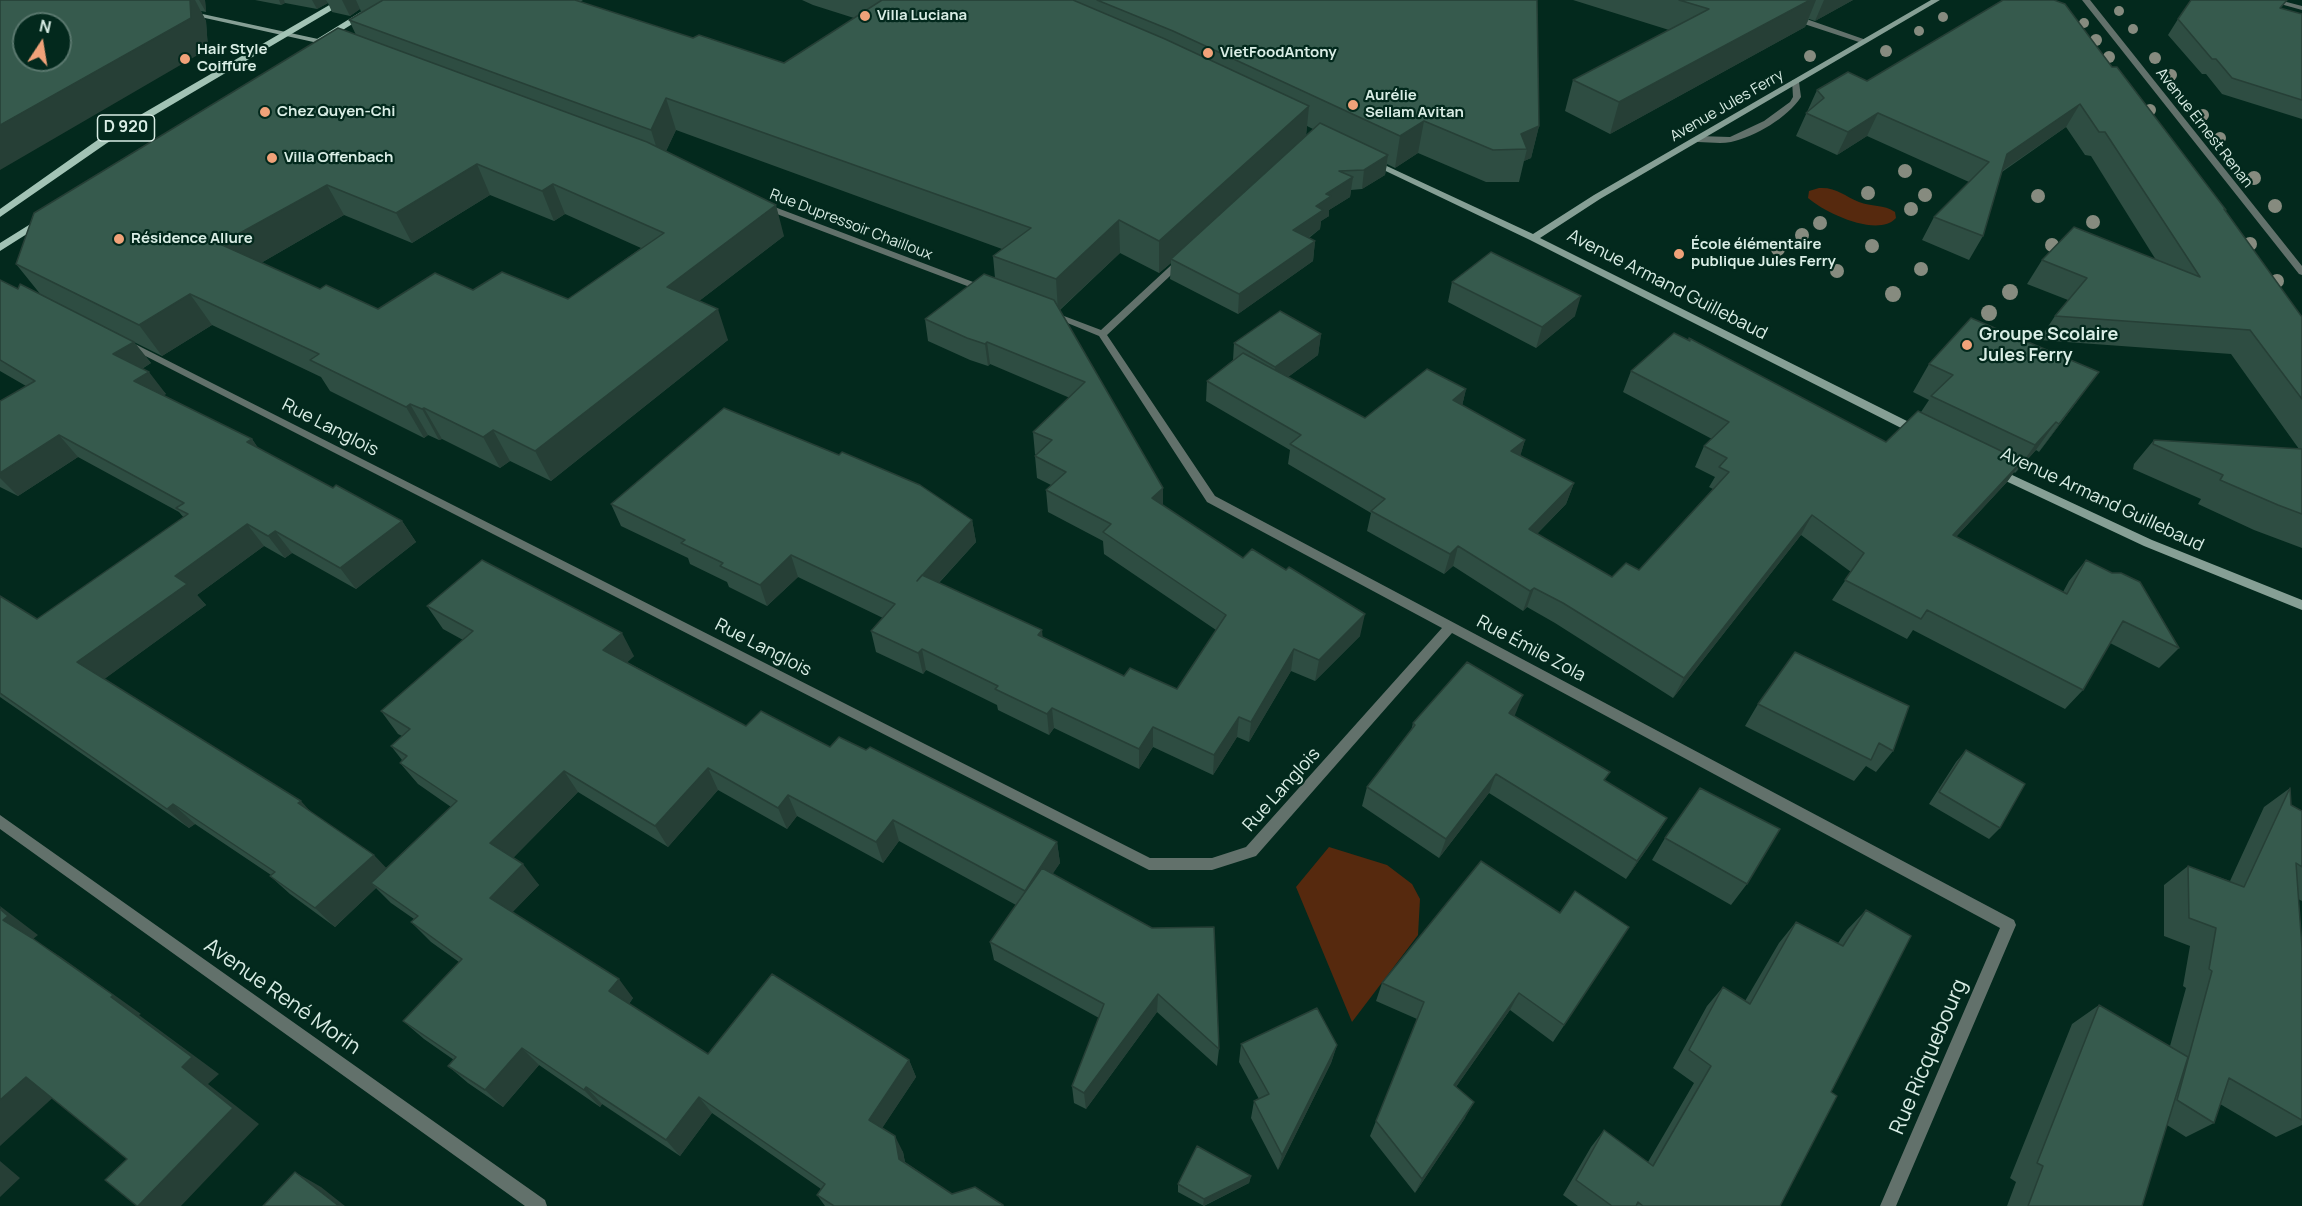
<!DOCTYPE html>
<html>
<head>
<meta charset="utf-8">
<style>
  body { margin:0 }
  #map { position:relative; width:2302px; height:1206px; overflow:hidden; background:#03291d; font-family:Manrope,sans-serif }
  canvas { display:block }
  .north { position:absolute; left:12px; top:12px; width:60px; height:60px; box-sizing:border-box; background:#03291d; border:2px solid #59776d; border-radius:50%; rotate:12deg; font-size:16px; font-weight:700; line-height:24px; text-align:center; color:#d9ede5 }
  .north::after { content:''; display:block; margin:auto; width:21px; height:27px; background:#f0a279; clip-path:polygon(50% 0,100% 100%,50% 72%,0 100%) }
</style>
</head>
<body>
<div id="map">
<canvas width="2302" height="1206"></canvas>
<div class="north">N</div>
</div>
<script>
const context = document.querySelector('canvas').getContext('2d');
context.lineJoin = 'round';
function fillPath(path, color) { context.fillStyle = color; context.fill(path, 'evenodd'); }
function stroke(path, color, width, dash) { context.strokeStyle = color; context.lineWidth = width; context.lineCap = dash ? 'butt' : 'round'; context.setLineDash(dash || []); context.stroke(path); }
function write(font, color, halo, rows, align = 'center') {
  context.font = font + ' Manrope,sans-serif'; context.lineWidth = 4.5; context.setLineDash([]); context.textBaseline = 'middle'; context.strokeStyle = halo; context.fillStyle = color; for (const [text, x, y, turn = 0] of rows) {
    context.save(); context.translate(x, y); context.rotate((+turn || 0) * Math.PI / 180); context.textAlign = isNaN(turn) ? turn : align; if (halo) context.strokeText(text, 0, 0); context.fillText(text, 0, 0); context.restore();
  }
}
fillPath(new Path2D(`
  M1819 188C1837 187 1844 196 1859 202 1871 207 1884 204 1895 212L1896 218C1878 238 1825 213 1808 198L1809 191Z
  M1329 847 1387 865 1412 884 1420 899 1418 935 1352 1022 1296 887Z`), '#56290e');
fillPath(new Path2D(`
  M1792 80 1799 82 1801 97C1787 118 1756 136 1731 142 1720 144 1709 142 1698 142L1694 139 1698 136 1730 137 1764 121 1790 102 1793 97Z`), '#62716b');
fillPath(new Path2D(`
  M2082 0H2090L2302 266V275L2299 274Z
  M2266 0H2279L2302 6V10Z
  M1789 15H1795L1869 41 1862 43 1789 19Z
  M764 203 989 288 991 290 989 292H983L761 208 760 206Z
  M1183 256 1188 259 1186 261 1107 335 1215 496 2014 920 2016 925 1896 1206H1880L2000 928 1452 633 1256 856 1212 870H1149L124 345 129 342 133 343 1150 858H1212L1246 847 1442 628 1207 502 1099 336 1048 315 1050 313H1056L1101 330 1180 257Z
  M0 815 545 1200 547 1206H525L0 829Z`), '#62716b');
fillPath(new Path2D(`
  M1931 0H1940L1600 199 1540 238 1921 428 1922 431 1921 434H1913L1530 240 1369 163 1376 161 1533 234 1594 195Z
  M184 10 318 39 322 41 318 43 187 14 183 12Z
  M1997 468 2152 540 2302 600V610L2144 546 1993 475 1992 472Z`), '#869f95');
fillPath(new Path2D(`
  M338 0H349L107 143 0 217V209L99 139Z
  M380 0H391L325 41 317 39Z
  M45 215 51 218 49 220 0 251V243Z`), '#a2c3b5');
context.fillStyle = '#868b7f';
for (const [x, y, r] of [
  [2119,11,5],
  [1943,17,5],
  [2084,23,5],
  [2133,29,5],
  [1919,31,5],
  [2096,40,6],
  [1886,51,6],
  [1810,56,6],
  [2109,57,6],
  [2155,58,6],
  [2171,75,6],
  [2150,110,6],
  [2203,115,6],
  [2220,138,6],
  [1905,171,7],
  [2254,178,7],
  [1868,193,7],
  [1925,195,7],
  [2038,196,7],
  [2275,206,7],
  [1911,209,7],
  [2093,222,7],
  [1820,223,7],
  [1802,235,7],
  [2250,244,7],
  [2052,245,7],
  [1872,246,7],
  [1778,249,7],
  [1921,269,7],
  [1837,271,7],
  [2277,281,7],
  [2010,292,8],
  [1893,294,8],
  [1989,313,8]
]) { context.beginPath(); context.arc(x, y, r, 0, 2 * Math.PI); context.fill(); }
fillPath(new Path2D(`
  M0 0H205L206 12 201 11 206 21 208 49Z
  M255 0H583L580 2 693 38 784 63 854 18 813 5 802 0H1537L1539 126 1531 158 1524 161 1519 182H1486L1418 153 1395 168 1387 164 1385 175 1362 189 1351 190 1350 197 1329 210V216L1321 221 1320 229 1309 238 1315 241 1313 261 1238 314 1170 279 1171 263 1159 273 1120 253 1060 310 1163 488V505L1360 636 1315 681 1291 671 1249 742 1237 737 1213 775 1153 747 1139 769 1054 728 1049 735 998 710 997 705 926 670 923 674 876 652 871 631 883 618 798 577 767 606 729 587 727 582 690 564 688 558 621 526 611 504 972 520 976 542 939 583 1043 637 1124 676 1177 689 1216 630 1104 554 1103 541 1048 512 1046 490 1051 485 1037 478 1035 456 1036 455 1035 454 1033 432 1070 398 990 364 988 366 970 360 928 341 925 319 995 278 993 256 1002 249 676 130 666 151 784 236 699 301 728 340 551 481 510 461 500 468 442 439 439 440 428 435 424 438 330 391 321 377 212 325 162 356 134 342 151 363 142 369 166 394 163 395 252 439 258 448 333 488 402 521 416 542 356 589 292 553 285 558 264 546 197 595 206 605 104 679 312 813 386 868 451 807 418 784 400 763 402 760 391 746 402 736 398 734 381 711 463 640 443 629 427 606 634 656 627 662 746 726 830 747 866 750 1057 842 1060 863 1052 874 1219 1049 1217 1066 1157 1012 1086 1109 1074 1103 1072 1086 1099 1018 994 960 990 942 1016 905 899 841 883 863 797 816 787 829 718 790 668 847 578 792 513 858 539 885 512 912 633 998 629 1004 708 1054 909 1060 916 1077 882 1128 903 1152 905 1162 952 1194 1003 1205 1004 1206H825L817 1195 821 1189 712 1113 680 1156 602 1104 600 1107 539 1065 503 1107 468 1083 448 1066 454 1060 424 1039 403 1021 459 962 431 942 411 922 414 919 391 903 376 888 335 927 290 894 270 876 271 875 195 824 189 828 0 697V596L37 619 184 518 179 512 78 457 18 496 0 487V401L26 386 0 371V280L18 289 41 295 16 264 356 35 349 20 361 12 360 9 350 16 332 12 328 3 317 9 285 3 281 5ZM1307 126 1313 129 1306 135ZM490 195 554 221 565 214 641 248 568 299 473 290 378 309 320 289 261 263 344 215 412 243Z
  M1573 0H1853L1815 21 1809 19 1805 27 1610 134 1565 111 1573 80 1669 30Z
  M2281 9 2302 14V119L2222 94 2206 74H2202L2168 35 2178 19Z
  M2112 67 2226 210 2225 211 2302 317V548L2254 530 2198 504 2201 499 2133 469 2134 464 2154 440 2299 449 2231 354 2039 340 2055 316 2068 300 2027 284 2042 260H2156L2091 156 2085 155 2066 127 2002 172 1983 236 1969 260 1922 240 1934 217 1969 182 1867 136 1837 155 1796 136 1817 90 1867 81Z
  M1452 282 1575 316 1536 348 1448 302Z
  M1321 334 1318 355 1288 377 1365 418 1466 389 1462 406 1525 440 1520 456 1574 483 1566 504 1537 534 1612 577 1639 570 1713 489 1709 487 1715 477 1695 467 1704 446 1712 439 1623 392 1631 371 1688 340 1689 338 1886 442 1921 412 1929 400 1913 392 1929 364 2078 400 2039 452 2036 450 2015 473 2014 472 2007 482 1956 537 2063 592 2069 581 2086 560 2179 648 2159 668 2110 643 2083 690 2065 709 1913 630 1907 639 1832 600 1851 572 1801 535 1673 698 1555 623 1527 607 1523 611 1453 566 1444 574 1367 531 1371 513 1288 464 1290 450 1206 401 1207 381 1233 360 1234 343Z
  M1795 652 1893 751 1876 772 1866 766 1854 781 1745 726 1758 704Z
  M1515 715 1514 716 1606 781 1667 818 1656 836 1626 879 1489 793 1439 858 1362 806 1367 787 1411 731 1413 723Z
  M1966 750 2000 828 1989 839 1929 804 1956 762Z
  M2290 788 2291 805 2302 811V901L2298 899 2302 948V1125L2276 1137 2220 1104 2214 1123 2186 1137 2167 1125 2142 1206H2007L2016 1182 2010 1178 2072 1024 2099 1005 2170 1046 2186 988 2183 986 2190 946 2164 936V885L2188 866 2230 881 2264 807Z
  M1665 838 1747 884 1731 905 1652 860Z
  M1866 910 1831 1092 1780 1206H1578L1563 1195 1591 1147 1604 1130 1648 1162 1694 1083 1673 1068 1707 1006 1723 987 1745 1001 1779 943 1796 922 1838 943 1847 930Z
  M1560 913 1617 946 1553 1042 1510 1010 1456 1087 1465 1118 1415 1193 1370 1136 1417 1019 1376 1001 1382 983Z
  M1241 1044 1337 1045 1331 1063 1278 1170 1251 1118 1254 1101 1259 1099 1239 1062Z
  M1251 1176 1249 1183 1204 1206 1178 1192V1184Z`), '#2e4d42');
fillPath(new Path2D(`
  M190 0H195L206 21 208 49 0 170V125Z
  M199 0H205L206 12Z
  M279 0H284L285 3 281 5Z
  M312 0H326L328 3 317 9Z
  M342 0H356L360 9 350 16Z
  M1810 0H1816L1805 27 1610 134 1619 102Z
  M1824 0H1853L1815 21Z
  M666 98 676 130 661 162 651 130Z
  M2080 104 2066 127 1993 177 2007 154Z
  M1309 106 1306 137 1171 259V263L1159 273V241Z
  M1878 113 1867 136 1837 155 1848 132Z
  M1424 121 1418 153 1395 168 1400 136Z
  M1539 126 1531 158 1524 161 1527 149 1521 134Z
  M1388 155 1385 175 1362 189 1364 170Z
  M477 164 490 195 412 243 396 213Z
  M1353 177 1350 197 1329 210V216L1321 221 1320 229 1291 250 1293 230 1326 194Z
  M553 184 565 214 554 221 542 191Z
  M327 185 344 215 240 275 220 244Z
  M776 205 784 236 677 318 667 287Z
  M1119 220 1120 253 1058 311 1056 279Z
  M1315 241 1313 261 1238 314 1239 294Z
  M190 294 212 325 162 356 139 325Z
  M1581 296 1575 316 1536 348 1542 327Z
  M718 309 728 340 551 481 535 451Z
  M1321 334 1318 355 1273 388 1275 367Z
  M134 342 151 363 130 376 113 354Z
  M987 342 990 364 988 366 985 344Z
  M149 372 166 394 151 403 134 381Z
  M2099 372 2039 452 2059 424Z
  M1466 389 1461 410 1453 400Z
  M410 404 428 435 424 438 406 407Z
  M424 408 442 439 439 440 422 409Z
  M2056 422 2036 450 2015 473 2035 445Z
  M493 430 510 461 500 468 483 437Z
  M59 435 78 457 18 496 0 478V473Z
  M252 439 267 461 247 442Z
  M1525 440 1519 460 1511 451Z
  M2022 461 2007 482 1939 555 1953 535Z
  M1574 483 1566 504 1522 549 1529 529Z
  M1163 488V510L1152 498Z
  M1812 515 1801 535 1673 698 1684 678Z
  M972 520 976 542 921 602 917 581Z
  M402 521 416 542 356 589 340 568Z
  M247 524 264 546 197 595 206 605 99 683 77 662 175 576Z
  M275 531 292 553 285 558 268 536Z
  M1458 546 1453 566 1444 574 1450 554Z
  M791 555 798 577 767 606 760 585Z
  M1534 588 1527 607 1523 611 1530 591Z
  M1365 614 1360 636 1315 681 1319 660Z
  M1042 630 1044 651 1038 635Z
  M622 633 634 656 616 673 603 650Z
  M922 649 926 670 923 674 918 653Z
  M1294 649 1291 671 1249 742 1251 722Z
  M1523 695 1515 715 1502 732 1509 713Z
  M1052 708 1054 728 1049 735 1047 714Z
  M1239 717 1237 737 1213 775 1214 755Z
  M1153 727V747L1139 769V749Z
  M708 768 718 790 668 847 655 826Z
  M564 771 578 792 507 864 490 843Z
  M1496 774 1489 793 1439 858 1446 839Z
  M788 795 797 816 787 829 778 808Z
  M301 801 319 821 298 803Z
  M173 804 195 824 189 828 167 809Z
  M1667 818 1656 836 1626 879 1637 861Z
  M893 820 899 841 883 863 876 842Z
  M1057 842 1060 863 1028 911 1025 891Z
  M374 855 392 874 371 883 376 888 335 927 315 908Z
  M523 864 539 885 507 918 490 898Z
  M0 906 38 935 33 939 61 957 141 1014 139 1015 219 1074 208 1084 259 1124 181 1206H138L182 1067 3 920Z
  M619 979 633 998 624 1010 609 991Z
  M1519 993 1510 1010 1446 1101 1454 1085Z
  M1158 994 1157 1012 1086 1109 1084 1093Z
  M1337 1045 1331 1063 1278 1170 1282 1155Z
  M522 1048 539 1065 503 1107 485 1090Z
  M909 1060 916 1077 877 1136 869 1120Z
  M26 1077 58 1093 0 1146V1100Z
  M586 1087 602 1104 600 1107 584 1090Z
  M699 1097 712 1113 680 1156 666 1140Z
  M1474 1102 1465 1118 1415 1193 1422 1179Z
  M895 1136 903 1152 907 1174 899 1159Z
  M0 1161 20 1178 0 1197Z
  M295 1172 321 1187 345 1206H339Z
  M1251 1176 1249 1183 1203 1206 1204 1199Z`), '#263f36');
const building = new Path2D(`
  M0 0H190L191 18 0 125ZM24 24H60V60H24Z
  M383 0H575L693 38 699 35 784 63 882 0H1073L1165 39 1309 106 1159 241 1119 220 1056 279 993 256 1031 228 666 98 651 130 349 20Z
  M1097 0H1537L1539 126 1521 134 1527 149 1493 150 1424 121 1400 136 1173 31Z
  M1679 0H1810L1619 102 1573 80 1709 9Z
  M2003 0H2054L2065 4 2112 67H2117L2226 210 2224 209 2302 317V399L2250 330 2055 316 2087 278 2042 260 2074 227 2200 277 2105 132H2099L2080 104 2007 154 1983 236 1934 217 1989 162 1878 113 1848 132 1806 113 1824 98 1817 90 1848 72 1867 81Z
  M2191 0H2287L2280 8 2302 14V100L2232 78 2216 59H2212L2178 19Z
  M338 28 647 142 776 205 667 287 718 309 535 451 493 430 483 437 424 408 422 409 410 404 406 407 310 360 319 354 190 294 139 325 16 264 34 213ZM477 164 542 191 553 184 664 233 568 299 502 272 473 290 435 273 378 309 326 285 320 289 220 244 327 185 396 213Z
  M1320 123 1388 155 1364 170 1339 171 1353 177 1326 194 1331 196 1316 206 1323 210 1293 230 1315 241 1239 294 1171 259Z
  M1491 252 1581 296 1542 327 1452 282Z
  M984 274 1054 300 1163 488 1152 498 1243 558 1252 549 1286 570 1289 567 1365 614 1319 660 1294 649 1251 722 1239 717 1214 755 1153 727 1139 749 1052 708 1047 714 995 689 998 686 922 649 918 653 871 631 895 604 791 555 760 585 720 566 723 563 681 543 685 540 611 504 724 408 839 455 842 452 920 485 972 520 917 581 922 575 1042 630 1038 635 1124 676 1130 668 1177 689 1226 615 1103 532 1111 524 1046 490 1066 472 1035 456 1052 440 1033 432 1085 382 987 342 985 344 967 338 925 319Z
  M0 280 18 289 20 284 134 342 113 354 149 372 134 381 252 439 247 442 333 488 336 485 402 521 340 568 275 531 268 536 247 524 175 576 187 584 77 662 301 801 298 803 374 855 315 908 270 876 275 872 173 804 167 809 0 693V596L37 619 188 514 176 508 184 503 59 435 0 473V401L35 381 0 360Z
  M1280 311 1321 334 1275 367 1234 343Z
  M1971 318 2099 372 2059 424 2056 422 2035 445 1931 396 1953 375 1929 364Z
  M1674 333 1690 341 1689 338 1886 442 1918 411 2022 461 1953 535 2067 594 2086 560 2112 573H2121L2140 582 2179 648 2123 621 2083 690 1927 610 1921 619 1845 580 1864 553 1812 515 1684 678 1563 603 1534 588 1530 591 1458 546 1450 554 1371 511 1385 499 1290 444 1301 435 1207 381 1243 353 1365 418 1427 369 1466 389 1453 400 1525 440 1511 451 1574 483 1529 529 1612 577 1626 563 1639 570 1729 472 1719 467 1727 458 1704 446 1729 422 1631 371Z
  M2154 440 2302 449V514L2278 505 2220 480 2223 475 2153 444Z
  M482 560 622 633 603 650 746 726 761 711 830 747 839 737 866 750 870 747 1057 842 1025 891 893 820 876 842 788 795 778 808 708 768 655 826 564 771 490 843 523 864 490 898 619 979 609 991 708 1054 772 974 909 1060 869 1120 895 1136 899 1159 952 1194 975 1187 1003 1205 1002 1206H834L817 1195 825 1184 699 1097 666 1140 586 1087 584 1090 522 1048 485 1090 448 1066 456 1057 403 1021 462 959 411 922 418 916 371 883 457 801 400 763 407 756 391 746 410 729 381 711 473 631 427 606Z
  M1795 652 1909 706 1893 751 1879 743 1871 760 1758 704Z
  M1467 662 1523 695 1509 713 1610 772 1604 780 1667 818 1637 861 1496 774 1446 839 1367 787 1415 725 1413 723Z
  M1966 750 2025 784 2000 828 1939 792Z
  M1700 788 1780 829 1747 884 1665 838Z
  M2290 788 2291 805 2302 811V867L2296 863 2302 948V1120L2229 1078 2214 1123 2177 1100 2212 971 2209 969 2216 928 2189 918 2188 866 2244 887Z
  M1481 861 1560 913 1575 891 1629 927 1564 1025 1519 993 1454 1085 1474 1102 1422 1179 1376 1121 1424 1002 1382 983Z
  M1042 868 1152 928 1214 927 1219 1049 1158 994 1084 1093 1072 1086 1104 1004 990 942Z
  M0 909 8 916 3 920 32 938 113 995 111 997 192 1057 182 1067 233 1108 138 1206H137L105 1180 127 1159 26 1077 0 1100Z
  M1866 910 1911 936 1831 1092 1837 1096 1780 1206H1643L1638 1202 1636 1206H1612L1576 1180 1604 1130 1653 1166 1711 1066 1689 1050 1723 987 1750 1004 1796 922 1843 946Z
  M2099 1005 2188 1057 2142 1206H2028L2043 1166 2037 1163Z
  M1317 1008 1337 1045 1282 1155 1254 1101 1269 1094 1241 1044Z
  M1197 1146 1251 1176 1204 1199 1178 1184Z
  M295 1172 339 1206H263Z`);
fillPath(building, '#365a4d');
stroke(building, '#263f36', 1.5);
for (const [x, y, r, color] of [
  [865,16,6,"#f0a279"],
  [1208,53,6,"#f0a279"],
  [185,59,6,"#f0a279"],
  [1353,105,6,"#f0a279"],
  [265,112,6,"#f0a279"],
  [272,158,6,"#f0a279"],
  [119,239,6,"#f0a279"],
  [1679,254,6,"#f0a279"],
  [1967,345,6,"#f0a279"]
]) { const dot = new Path2D(); dot.arc(x, y, r, 0, 2 * Math.PI); context.fillStyle = color; context.fill(dot); stroke(dot, '#03291d', 2); }
write('bold 15px', '#d9ede5', '#03291d', [
  ["Villa Luciana",877,16],
  ["Hair Style",197,50],
  ["Coiffure",197,67],
  ["VietFoodAntony",1220,53],
  ["Aurélie",1365,96],
  ["Sellam Avitan",1365,113],
  ["Chez Quyen-Chi",277,112],
  ["Villa Offenbach",284,158],
  ["Résidence Allure",131,239],
  ["École élémentaire",1691,245],
  ["publique Jules Ferry",1691,262]
], 'left');
write('15px', '#d9ede5', '#03291d', [
  ["Avenue Jules Ferry",1727,106,-30],
  ["Avenue Ernest Renan",2204,128,52],
  ["Rue Dupressoir Chailloux",851,225,21]
]);
for (const [x, y, w] of [
  [126,128,57]
]) { const box = new Path2D(); box.roundRect(x - w / 2, y - 13, w, 26, 4.5); context.fillStyle = '#03291d'; context.fill(box); stroke(box, '#d9ede5', 1.5); }
write('bold 16px', '#d9ede5', null, [
  ["D 920",126,128]
]);
write('18px', '#d9ede5', '#03291d', [
  ["Avenue Armand Guillebaud",1667,285,27],
  ["Rue Langlois",330,428,27],
  ["Avenue Armand Guillebaud",2102,500,25],
  ["Rue Langlois",763,648,27],
  ["Rue Émile Zola",1531,649,28],
  ["Rue Langlois",1282,790,-48]
]);
write('bold 18px', '#d9ede5', '#03291d', [
  ["Groupe Scolaire",1979,335],
  ["Jules Ferry",1979,356]
], 'left');
write('21px', '#d9ede5', '#03291d', [
  ["Avenue René Morin",282,997,35],
  ["Rue Ricquebourg",1929,1057,-67]
]);
</script>
</body>
</html>
